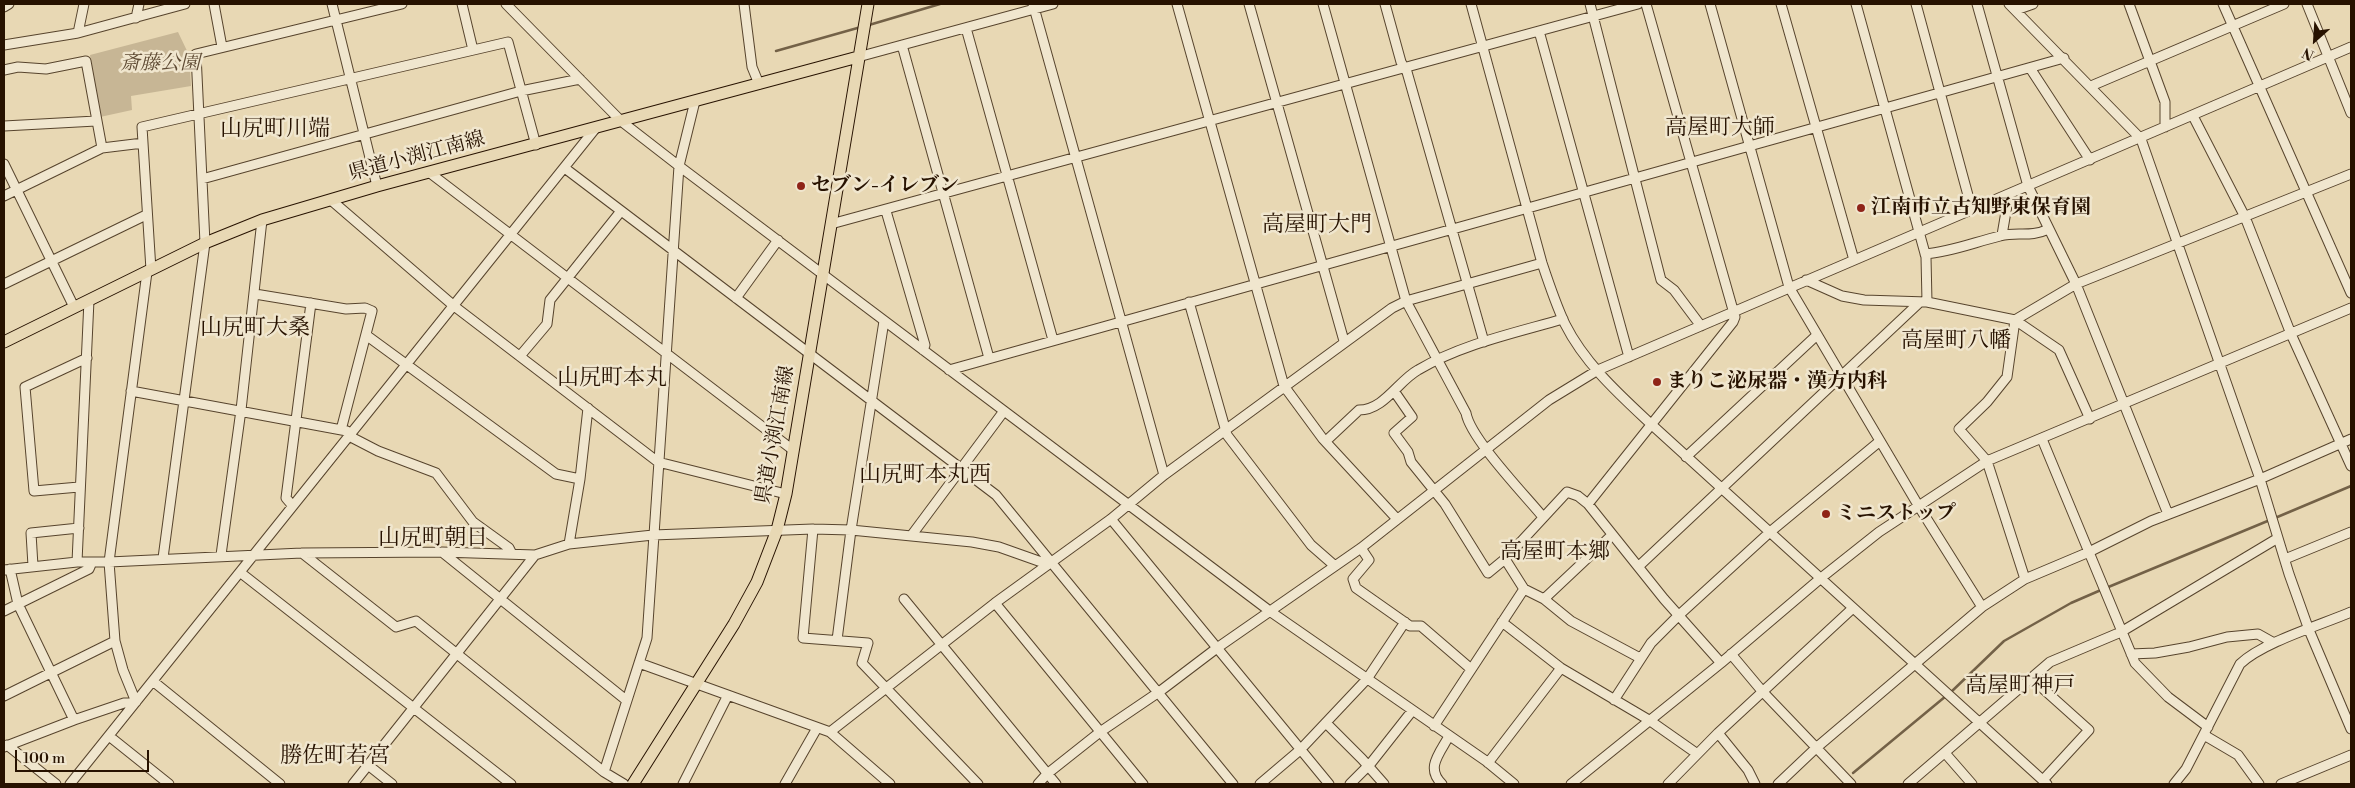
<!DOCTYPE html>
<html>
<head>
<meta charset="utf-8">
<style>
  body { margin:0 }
  #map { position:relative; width:2355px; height:788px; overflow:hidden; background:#e8d8b4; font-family:"Libre Bodoni",serif }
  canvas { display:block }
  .frame { position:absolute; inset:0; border:5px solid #271200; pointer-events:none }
  .north { position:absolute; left:2290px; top:15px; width:50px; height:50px; -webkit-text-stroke:4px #f0e6ce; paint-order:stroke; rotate:206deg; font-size:14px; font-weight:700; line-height:20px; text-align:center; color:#271200 }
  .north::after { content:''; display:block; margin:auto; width:18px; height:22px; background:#271200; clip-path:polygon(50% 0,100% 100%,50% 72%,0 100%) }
  .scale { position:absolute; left:15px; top:750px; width:134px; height:22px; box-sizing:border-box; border:2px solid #271200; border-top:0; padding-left:6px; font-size:15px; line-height:18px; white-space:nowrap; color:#271200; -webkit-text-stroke:4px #f0e6ce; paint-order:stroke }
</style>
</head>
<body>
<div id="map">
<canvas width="2355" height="788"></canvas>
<div class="frame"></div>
<div class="north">N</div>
<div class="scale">100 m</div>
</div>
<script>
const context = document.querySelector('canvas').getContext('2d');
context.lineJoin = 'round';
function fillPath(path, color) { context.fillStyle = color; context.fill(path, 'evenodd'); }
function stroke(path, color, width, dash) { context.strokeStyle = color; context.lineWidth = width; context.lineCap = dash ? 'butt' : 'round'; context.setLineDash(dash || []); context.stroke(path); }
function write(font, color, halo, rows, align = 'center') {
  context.font = font + ' "Libre Bodoni","Noto Serif JP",serif'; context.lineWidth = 5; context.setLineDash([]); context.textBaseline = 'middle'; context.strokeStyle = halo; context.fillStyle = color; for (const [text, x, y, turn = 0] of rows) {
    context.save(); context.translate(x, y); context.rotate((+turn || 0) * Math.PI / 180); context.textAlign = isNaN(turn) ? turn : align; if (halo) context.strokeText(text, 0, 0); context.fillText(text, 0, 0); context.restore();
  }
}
fillPath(new Path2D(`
  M178 32 189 55 191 86 131 96 132 110 100 117 90 55Z`), '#c7b695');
stroke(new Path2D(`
  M869 25 940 4
  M776 51 861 27
  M2275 518 2351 486
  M2106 588 2270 520
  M1950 693 2004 641 2071 603 2101 590
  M1853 773 1946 696`), '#736147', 2.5);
const minor = new Path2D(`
  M214 4 222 47
  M332 4 377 186
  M462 4 473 50
  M506 4 621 121 679 166 1271 612 1486 761 1514 784
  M744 4 752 67 759 84
  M1033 4 1164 475
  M1177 4 1284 386 1323 439 1397 519
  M1249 4 1344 341
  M1323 4 1406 301 1466 413C1470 438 1525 495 1543 517
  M1385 4 1401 62 1407 72 1484 342
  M1471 4 1542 263C1549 284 1556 305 1565 324 1585 364 1620 395 1652 425L2047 784
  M1590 4 1661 280 1674 290 1701 326
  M1646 4 1735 317 1733 322 1588 504 1664 599 1721 663
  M1710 4 1789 287 1918 505 1982 607
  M1781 4 1854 260
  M1856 4 1926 257 1927 302
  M1916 4 1972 210
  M1977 4 2028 186 2076 284 2168 514
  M2009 4 2141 139 2260 479 2289 574 2309 630 2351 729
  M2129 4 2165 102V127
  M2223 4 2351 293
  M2307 4 2351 113
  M4 7 9 4
  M2016 10 2033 4
  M136 18 139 4
  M966 28 1053 340
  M1539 31 1629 357
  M78 33 84 4
  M4 45 78 33 185 4
  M902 45 989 358
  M858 57 1053 4
  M2030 68 2090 160
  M4 70 18 67 46 69 86 61 102 148
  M2091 86 2284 4
  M2193 116 2245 217 2291 334 2351 466
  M4 126 96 121
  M4 164 74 307
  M566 169 996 495 1233 784
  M430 173 793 450
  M202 179 521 91 580 79
  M4 196 102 148 143 143
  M331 200 454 306 658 462 786 494
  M886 211 925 345 923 350
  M831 224 1638 4
  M2002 235 2009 194
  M1925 254C1951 252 1975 242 2000 236 2018 231 2029 238 2049 229
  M151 270 142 127 508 42 536 145
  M1806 280 1842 296 1864 300 1927 302 2015 320 2059 350 2090 419
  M4 284 146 215
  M255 294 346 309 365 308 372 311 341 430
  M736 298 778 240
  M1189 302 1227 435 1311 545 1335 566
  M366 335 556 474 580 479
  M520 356 547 324 550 300 621 211
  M949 370 2064 58
  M131 391 347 431
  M1394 391 1412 417 1394 433 1408 452 1411 462 1445 504 1488 573 1505 559 1567 492 1578 496 1588 504
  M349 436 378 451 436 473 473 522 509 548 512 554
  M2042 439 2135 663 2168 697 2208 727
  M1326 441 1359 410C1384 410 1398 381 1418 370 1462 344 1515 333 1563 319
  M1686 457 1817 335
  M79 487 34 491 25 387 87 358
  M292 505 286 498 311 303
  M1111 519 1329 784
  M813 529 803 638 868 643 862 663 978 784
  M911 536 1004 411
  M569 544 580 479 588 408
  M1361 548 1369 560 1353 579 1356 588 1410 626H1421L1471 669
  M442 552 626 700
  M302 553 396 627 416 621 604 772 624 784
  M221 555 241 410 262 220
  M163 558 205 243 196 54 402 4
  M1505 559 1524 589 1544 599 1571 621 1640 658
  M2285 559 2351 532
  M77 562 89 300
  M33 566 31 533 79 528
  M1639 566 1920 302
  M10 569 18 604 74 720
  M4 570 77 562H109L302 553 442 552 535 555 569 544 653 535 813 529 851 530 972 542 999 547 1047 564
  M241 573 511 784
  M2025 579 1987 461 1959 429 1987 402 2007 377 2015 320 2076 284 2351 174
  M904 599 1056 784
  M1544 599 1612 535
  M995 603 1143 784
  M4 611 89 569 92 562
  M1502 622 1561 668 1649 720 1696 753
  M837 640 851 530 884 321
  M1731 654 1762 691 1851 784
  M2131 654 2155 653 2189 647 2227 637 2258 634 2274 643
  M639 663 830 732 890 784
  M2031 678 2089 730 2043 780
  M154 682 280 784
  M4 696 115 641
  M1614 700 1651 643 1678 616 1770 532 1880 441
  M136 702 123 670 115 641 109 562 147 272
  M1326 723 1362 759 1384 784
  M1434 726 1524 589
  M830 732 995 603 1111 519 1164 475 1392 308 1406 301 1542 263
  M1718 733 1748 770 1755 784
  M2204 735 2238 755 2259 784
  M109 736 169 784
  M7 745 56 784
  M4 747 74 720 124 703 136 702
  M1945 753 1972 784
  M1488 763 1561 668
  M368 765 392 784
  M604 772 647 638 679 166 695 101
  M70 784 595 129
  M353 784 535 555
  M683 784 728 695
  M785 784 817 728
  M1038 784 1047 774 1100 732 1159 692 1217 648 1361 548 1549 400 1598 370 2351 47
  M1260 784 1300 750 1367 679 1405 622
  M1350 784 1371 763 1412 711
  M1442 784C1425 768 1440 753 1449 736
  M1571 784 1721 663 1821 578 1879 532 1987 461 2351 308
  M1668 784 1718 733 1853 608
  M1778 784 1816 748 1982 607 2025 579 2089 552 2151 521 2260 479 2351 439
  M1908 784 2050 662 2121 632 2278 538
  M2174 784 2186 769 2240 664C2263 642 2321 625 2351 612
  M2281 784 2351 755`);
const major = new Path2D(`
  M4 342 205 243 262 220 377 186 858 57
  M633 784 734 624 757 582 777 530 786 494 868 4`);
stroke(minor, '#57442d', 11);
stroke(major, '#271200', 13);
stroke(minor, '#f0e6ce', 9);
stroke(major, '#e8d8b4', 11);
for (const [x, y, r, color] of [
  [801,186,5,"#8f2418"],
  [1861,208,5,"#8f2418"],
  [1657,382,5,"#8f2418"],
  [1826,514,5,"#8f2418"]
]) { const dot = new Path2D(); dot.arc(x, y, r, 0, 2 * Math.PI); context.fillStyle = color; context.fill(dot); stroke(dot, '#f0e6ce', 2); }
write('italic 20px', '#5f4b34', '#f0e6ce', [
  ["斎藤公園",160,64]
]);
write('20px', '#271200', '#f0e6ce', [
  ["県道小渕江南線",417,157,-15],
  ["県道小渕江南線",776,435,-80]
]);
write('bold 20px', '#271200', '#f0e6ce', [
  ["セブン-イレブン",811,186],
  ["江南市立古知野東保育園",1871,208],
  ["まりこ泌尿器・漢方内科",1667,382],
  ["ミニストップ",1836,514]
], 'left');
write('22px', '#271200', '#f0e6ce', [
  ["高屋町大師",1720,129],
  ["山尻町川端",275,130],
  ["高屋町大門",1317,226],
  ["山尻町大桑",255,329],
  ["高屋町八幡",1956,342],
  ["山尻町本丸",612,379],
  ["山尻町本丸西",925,476],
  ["山尻町朝日",433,539],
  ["高屋町本郷",1555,553],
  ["高屋町神戸",2020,687],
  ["勝佐町若宮",335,757]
]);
</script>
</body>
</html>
